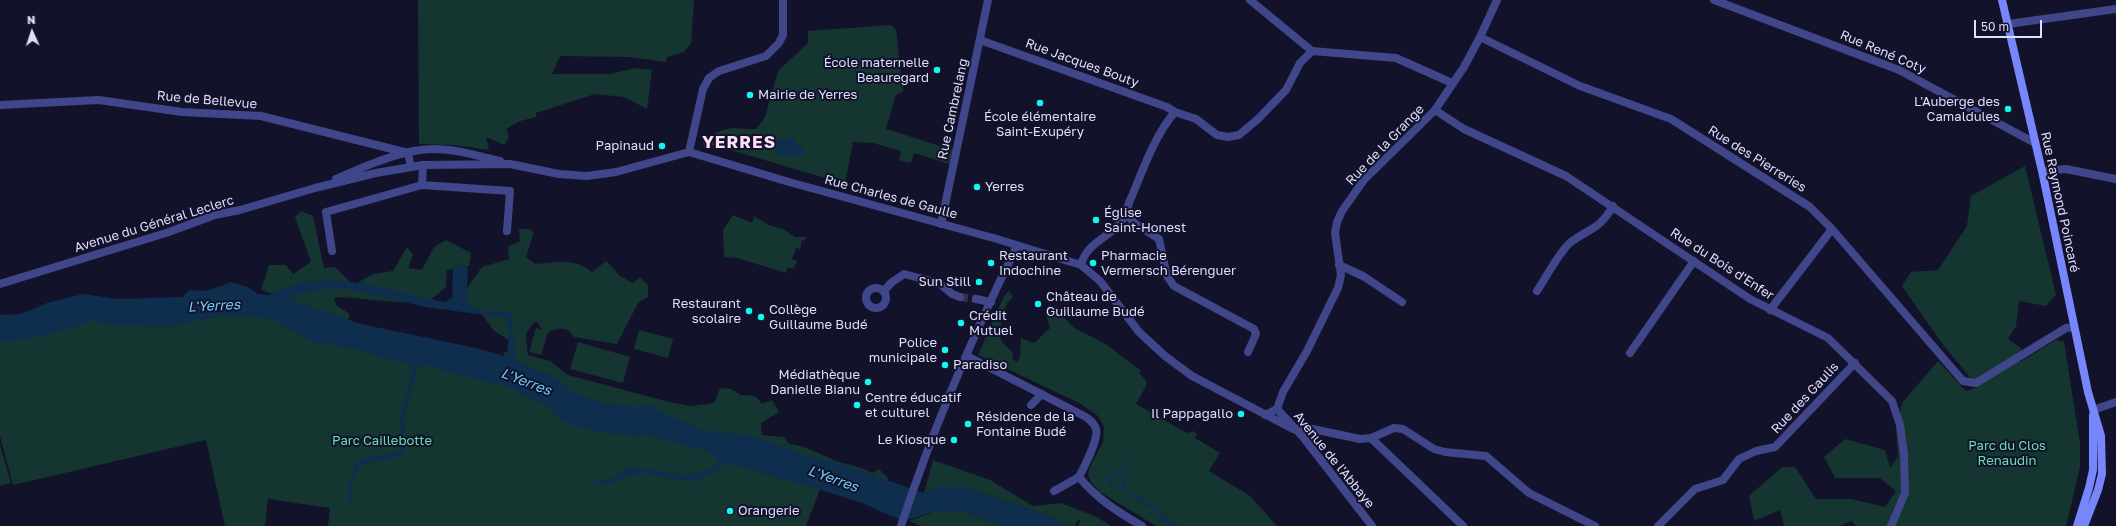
<!DOCTYPE html>
<html>
<head>
<meta charset="utf-8">
<style>
  body { margin:0 }
  #map { position:relative; width:2116px; height:526px; overflow:hidden; background:#13122b; font-family:"Golos Text",sans-serif }
  canvas { display:block }
  .north { position:absolute; left:12px; top:12px; width:40px; height:40px; -webkit-text-stroke:3px #13122b; paint-order:stroke; rotate:357deg; font-size:11px; font-weight:700; line-height:16px; text-align:center; color:#dedefe }
  .north::after { content:''; display:block; margin:auto; width:14px; height:18px; background:#dedefe; clip-path:polygon(50% 0,100% 100%,50% 72%,0 100%) }
  .scale { position:absolute; left:1974px; top:20px; width:68px; height:18px; box-sizing:border-box; border:2px solid #dedefe; border-top:0; padding-left:5px; font-size:12px; line-height:14px; white-space:nowrap; color:#dedefe; -webkit-text-stroke:3px #13122b; paint-order:stroke }
</style>
</head>
<body>
<div id="map">
<canvas width="2116" height="526"></canvas>
<div class="north">N</div>
<div class="scale">50 m</div>
</div>
<script>
const context = document.querySelector('canvas').getContext('2d');
context.lineJoin = 'round';
function fillPath(path, color) { context.fillStyle = color; context.fill(path, 'evenodd'); }
function stroke(path, color, width, dash) { context.strokeStyle = color; context.lineWidth = width; context.lineCap = dash ? 'butt' : 'round'; context.setLineDash(dash || []); context.stroke(path); }
function write(font, color, halo, rows, align = 'center') {
  context.font = font + ' "Golos Text",sans-serif'; context.lineWidth = 4; context.setLineDash([]); context.textBaseline = 'middle'; context.strokeStyle = halo; context.fillStyle = color; for (const [text, x, y, turn = 0] of rows) {
    context.save(); context.translate(x, y); context.rotate((+turn || 0) * Math.PI / 180); context.textAlign = isNaN(turn) ? turn : align; if (halo) context.strokeText(text, 0, 0); context.fillText(text, 0, 0); context.restore();
  }
}
fillPath(new Path2D(`
  M418 0H694L691 43 684 52 667 57 666 62 629 57 560 56 552 74H610L635 68 652 70 647 109 624 97 595 94 536 113V117L520 121 506 129 509 136 505 145 486 137 489 150 454 145 419 144Z
  M891 25 896 30 903 91 896 95 886 129 953 150 949 164 914 153 911 163 899 160 901 151 873 143 853 142 845 184 714 145 704 147 703 142C708 135 725 128 734 128 742 128 748 130 756 129L765 117 778 71 808 43V31Z
  M2025 166 2056 295 2046 306 2019 301 2016 326 2008 339 2021 348 2020 362 2056 340 2064 341 2080 444V467L2066 526H1856L1852 521 1840 526H1784L1780 510 1754 521 1749 496 1782 467H1795L1816 499H1851L1885 507 1896 491 1880 478H1835L1824 457 1845 439 1885 450 1890 468 1898 457 1896 428 1902 403 1938 361 1966 391 1978 387 1941 342 1902 286 1911 272 1938 270 1967 226 1971 196Z
  M301 211 313 216 324 268 335 267 353 285 373 274 393 271 407 247 413 255 408 268 422 270 434 247 446 240 471 253 469 266 447 270 446 287 429 301 397 302 341 297 334 298 336 305 350 314 345 327 299 303 261 290 269 265H286L293 274 311 262 295 217Z
  M733 215 752 223 754 216 769 225 785 230 795 237H806L805 241 802 240 800 249 796 248 792 259 797 261 794 269 788 267 786 273 737 258 724 257 723 230Z
  M519 229H529L534 232 526 257 535 264C555 262 576 258 592 272L606 261 620 276 633 283 640 277 648 285V297L638 303 617 344 574 337C566 325 559 329 548 332L541 355 529 352 536 328 542 330 537 322H534L526 334 528 355 550 361 568 375 669 402 690 406 714 403 720 388 731 389 741 395 755 396 762 404 772 400 779 412 761 423 762 435 784 437 789 444C806 445 820 455 836 461 848 465 860 466 872 473L879 469 888 478 889 485 610 413 502 360 505 352 511 351 509 340 494 331 482 314 469 307 462 295 482 267 509 259 508 247 520 241Z
  M1009 291 1013 297C1000 309 1000 324 1001 341L1014 354 1012 359 1017 362 1020 357 1021 338 1034 343 1050 328 1045 311 1047 308 1061 314 1073 327 1107 345 1141 371 1139 373 1145 379 1147 384 1136 404 1187 433 1193 431 1197 434 1195 438 1220 453 1209 471 1250 496 1277 526H1156L1100 492 1091 482 1088 476 1089 469 1103 442 1104 426 1097 415 1079 403 978 355 1004 296Z
  M233 313 269 317 509 385 645 432 705 449 820 489 806 526H328L330 508 268 499 265 526H225L206 440 13 485 0 436V341L92 319Z
  M639 330 673 339 668 358 634 349Z
  M578 342 630 357 623 383 570 369Z
  M0 445 11 483 0 486Z
  M933 460 990 480 1033 506 1061 503 1097 517 1111 526H1078L1080 520 1078 519 1075 526H1069L1049 516 985 494 960 487H941L924 493Z
  M936 511 964 512 1004 526H921L909 521Z`), '#153530');
fillPath(new Path2D(`
  M790 138H794L797 145 804 147 806 153 798 157 794 154 782 157 773 149 772 143C777 137 781 140 787 141Z
  M462 265 468 268C468 278 466 290 467 300 470 313 501 312 511 312L516 361 549 374 573 392 602 403 636 407 651 405 667 415 703 430 754 436 806 456 843 465 924 493 941 487H960L985 494 1049 516 1069 526H1004L964 512 936 511 904 521C886 515 870 505 853 500 811 486 768 476 726 463L718 471 690 482 642 473 627 476 611 484 591 485 595 481 614 478 629 467 651 469 683 476 710 469 719 460 706 451 649 435 633 436 607 433 570 425 562 420 543 403 526 397 509 387 469 378 424 364 417 370 404 418 407 444C405 447 402 453 399 455 387 464 370 457 358 468L351 488V505L348 506V487L356 462C372 453 391 460 403 445 403 436 399 425 400 417 402 402 418 374 407 363L354 349 312 342 274 320 250 316 217 317 169 327 111 325 93 321 38 337 0 342V315L21 314 47 303 83 294 118 299 183 297 189 290 207 291 231 282 248 287 258 294 269 295 300 282 334 280 366 284 444 302 452 298 453 267ZM320 289H347L426 307 506 318 509 333 507 357 476 348 361 324 288 299 295 295Z
  M1126 492 1141 497 1178 526H1171L1162 521 1160 515Z`), '#0f2e4e');
stroke(new Path2D(`
  M1128 463 1129 461
  M1123 473 1117 471 1108 478C1109 486 1116 491 1123 487
  M1126 492 1123 487 1126 478 1123 473 1126 467`), '#0f2e4e', 2.5);
stroke(new Path2D(`
  M960 297 976 299`), '#31314b', 8, [8, 4]);
stroke(new Path2D(`
  M1250 0 1312 51 1396 58 1452 83
  M1714 0 1899 70 2035 143
  M2008 24 2116 9
  M1480 37 1580 86 1671 119 1810 207 1832 229 1963 381 1976 383 2066 328 2074 327
  M980 40 1167 107 1175 112
  M0 105 99 100 182 112 261 116 408 153 411 167
  M1435 110 1464 129 1566 176 1750 299 1828 338 1892 401 1900 425 1904 454 1905 493 1891 526
  M2042 171 2066 169 2116 179
  M422 185 510 191 507 231
  M1126 213 1134 223 1159 239 1167 276 1174 286 1254 329 1256 334 1248 352
  M941 224 988 0
  M332 251 326 212 422 185 423 165
  M1081 265C1087 241 1111 238 1123 219 1127 212 1128 203 1132 196 1143 169 1156 133 1175 112L1196 119 1217 135 1228 137 1239 135 1258 119 1286 90 1300 63 1312 51
  M1339 265 1363 276 1402 302
  M866 298a10 10 0 1 1 20 0a10 10 0 1 1-20 0Z
  M884 291 891 283 904 274 939 283 952 294 960 297
  M1537 291C1545 279 1561 249 1571 242 1590 228 1600 229 1613 206
  M976 299 991 302
  M1770 310 1832 229
  M1630 353 1694 261
  M967 356 1086 417C1091 421 1094 423 1096 429 1099 439 1084 467 1079 477 1097 499 1118 512 1142 526
  M1031 405 1042 394
  M2093 410 2116 402
  M1296 430 1303 427 1360 439 1371 438 1394 428 1403 429 1434 449 1445 452 1486 456 1529 493 1595 526
  M1371 438 1463 526
  M1054 491 1079 477
  M1658 526 1695 489 1723 480 1739 459 1756 451 1775 447 1855 363`), '#3f4689', 8);
stroke(new Path2D(`
  M689 152 703 89 709 78 719 71 766 56 779 43 783 35V0
  M336 179C363 167 403 149 433 149 456 149 478 156 500 161
  M0 284 166 233 215 215 240 210 315 188 376 173 423 165 510 164 559 174 587 176 616 172 689 152 789 182 997 239 1081 265 1100 281 1139 332 1165 356 1192 376 1293 429 1296 430
  M1277 409 1303 437 1372 526
  M1265 415 1277 409 1283 392 1307 351 1338 288 1341 275 1335 233 1337 222 1342 211 1364 180 1435 110 1464 67 1480 37 1497 0
  M901 526C932 431 973 335 1017 246`), '#3f4689', 8);
stroke(new Path2D(`
  M2002 0 2042 171 2088 392 2101 436 2102 474 2098 490 2084 526
  M2077 526 2089 488 2093 470V415`), '#7886fb', 8);
for (const [x, y, r, color] of [
  [937,70,4,"#11f7f1"],
  [750,95,4,"#11f7f1"],
  [1040,103,4,"#11f7f1"],
  [2008,109,4,"#11f7f1"],
  [662,146,4,"#11f7f1"],
  [977,187,4,"#11f7f1"],
  [1096,220,4,"#11f7f1"],
  [991,263,4,"#11f7f1"],
  [1093,263,4,"#11f7f1"],
  [979,282,4,"#11f7f1"],
  [1038,304,4,"#11f7f1"],
  [749,311,4,"#11f7f1"],
  [761,317,4,"#11f7f1"],
  [961,323,4,"#11f7f1"],
  [945,350,4,"#11f7f1"],
  [945,365,4,"#11f7f1"],
  [868,382,4,"#11f7f1"],
  [857,405,4,"#11f7f1"],
  [1241,414,4,"#11f7f1"],
  [968,424,4,"#11f7f1"],
  [954,440,4,"#11f7f1"],
  [730,511,4,"#11f7f1"]
]) { const dot = new Path2D(); dot.arc(x, y, r, 0, 2 * Math.PI); context.fillStyle = color; context.fill(dot); stroke(dot, '#13122b', 1.5); }
write('13px', '#dedefe', '#13122b', [
  ["Rue René Coty",1883,52,23],
  ["Rue Jacques Bouty",1082,63,20],
  ["Rue de Bellevue",207,100,5],
  ["Rue Cambrelang",953,109,-78],
  ["Rue de la Grange",1385,145,-46],
  ["Rue des Pierreries",1757,159,32],
  ["Rue Charles de Gaulle",891,197,15],
  ["Rue Raymond Poincaré",2060,202,78],
  ["Avenue du Général Leclerc",154,224,-17],
  ["Rue du Bois d'Enfer",1722,264,33],
  ["Rue des Gaulis",1805,398,-47],
  ["Avenue de l'Abbaye",1334,460,51]
]);
write('13px', '#dedefe', '#13122b', [
  ["École maternelle",929,63,"right"],
  ["Beauregard",929,78,"right"],
  ["Mairie de Yerres",758,95],
  ["L'Auberge des",2000,102,"right"],
  ["Camaldules",2000,117,"right"],
  ["École élémentaire",1040,117,"center"],
  ["Saint-Exupéry",1040,132,"center"],
  ["Papinaud",654,146,"right"],
  ["Yerres",985,187],
  ["Église",1104,213],
  ["Saint-Honest",1104,228],
  ["Restaurant",999,256],
  ["Indochine",999,271],
  ["Pharmacie",1101,256],
  ["Vermersch Bérenguer",1101,271],
  ["Sun Still",971,282,"right"],
  ["Château de",1046,297],
  ["Guillaume Budé",1046,312],
  ["Restaurant",741,304,"right"],
  ["scolaire",741,319,"right"],
  ["Collège",769,310],
  ["Guillaume Budé",769,325],
  ["Crédit",969,316],
  ["Mutuel",969,331],
  ["Police",937,343,"right"],
  ["municipale",937,358,"right"],
  ["Paradiso",953,365],
  ["Médiathèque",860,375,"right"],
  ["Danielle Bianu",860,390,"right"],
  ["Centre éducatif",865,398],
  ["et culturel",865,413],
  ["Il Pappagallo",1233,414,"right"],
  ["Résidence de la",976,417],
  ["Fontaine Budé",976,432],
  ["Le Kiosque",946,440,"right"],
  ["Orangerie",738,511]
], 'left');
write('13px', '#6addb2', '#13122b', [
  ["Parc Caillebotte",382,441],
  ["Parc du Clos",2007,446],
  ["Renaudin",2007,461]
]);
write('italic 14px', '#70ccfa', '#13122b', [
  ["L'Yerres",214,306,-3],
  ["L'Yerres",526,382,21],
  ["L'Yerres",833,479,20]
]);
context.letterSpacing = '1px';
write('bold 17px', '#fee0f7', '#13122b', [
  ["YERRES",739,143]
]);
context.letterSpacing = '0px';
</script>
</body>
</html>
